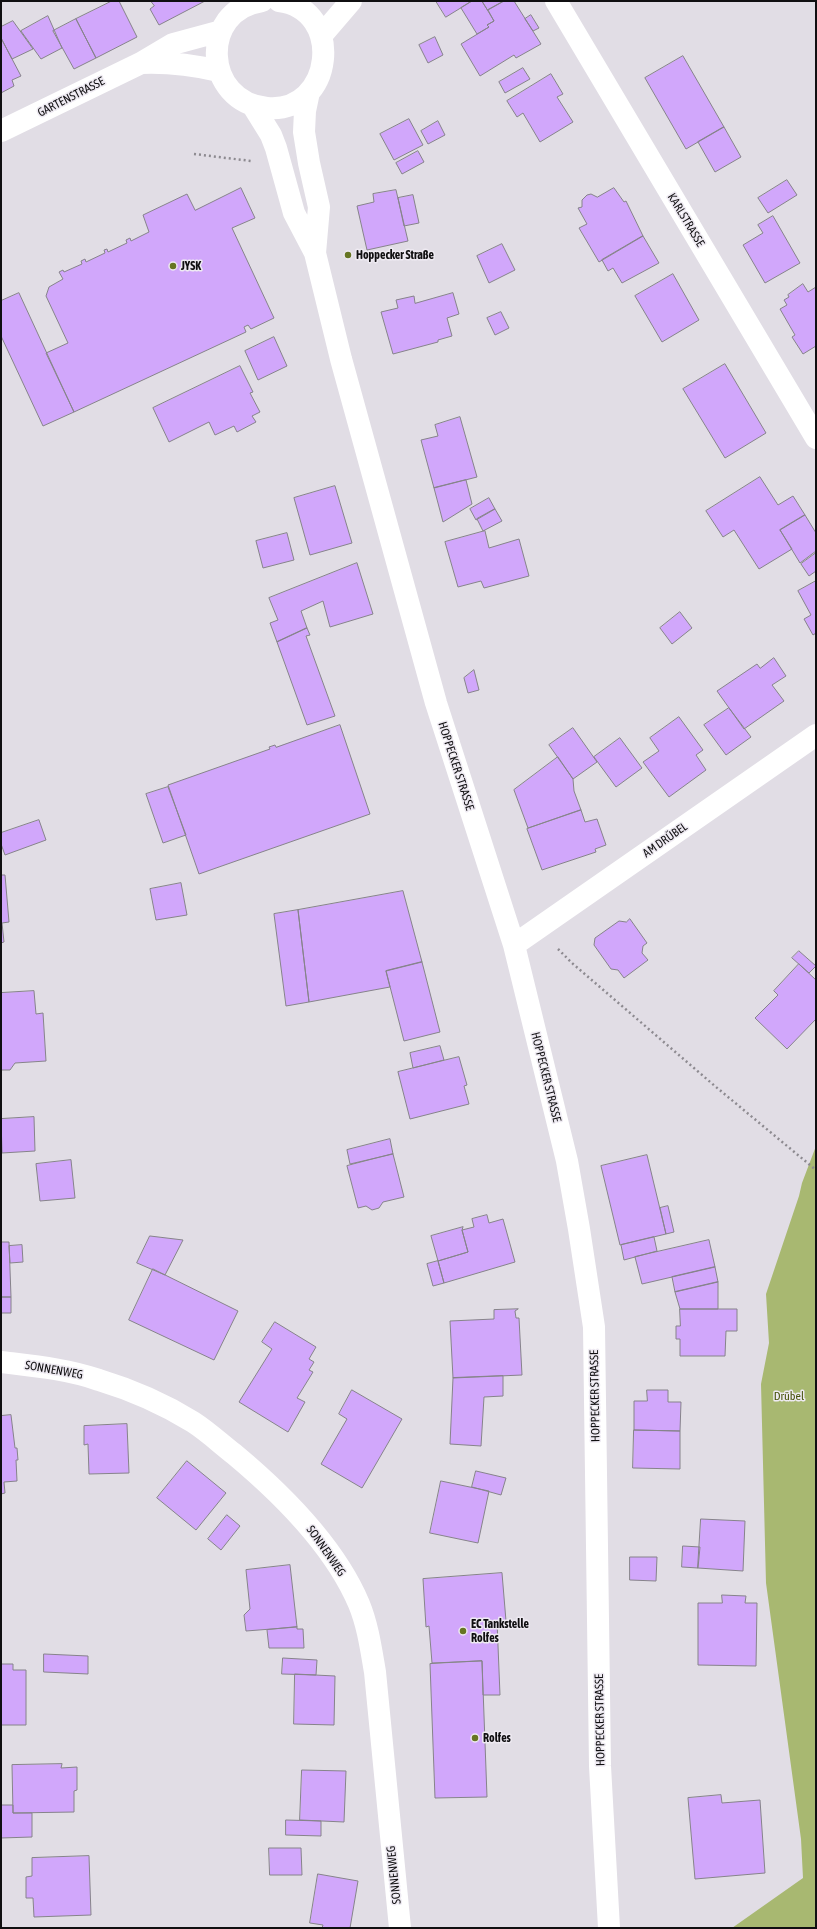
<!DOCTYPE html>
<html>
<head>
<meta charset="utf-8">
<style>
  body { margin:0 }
  #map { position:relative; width:817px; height:1929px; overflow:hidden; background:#e1dde5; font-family:"Asap Condensed",sans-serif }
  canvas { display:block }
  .frame { position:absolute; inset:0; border:2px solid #100f11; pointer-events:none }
</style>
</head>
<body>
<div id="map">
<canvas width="817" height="1929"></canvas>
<div class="frame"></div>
</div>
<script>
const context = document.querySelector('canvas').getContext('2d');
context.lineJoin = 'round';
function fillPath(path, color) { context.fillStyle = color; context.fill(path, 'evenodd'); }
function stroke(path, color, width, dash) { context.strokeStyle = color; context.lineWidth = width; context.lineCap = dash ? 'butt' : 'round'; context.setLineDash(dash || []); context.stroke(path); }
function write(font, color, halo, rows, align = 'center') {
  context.font = font + ' "Asap Condensed",sans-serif'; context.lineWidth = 3; context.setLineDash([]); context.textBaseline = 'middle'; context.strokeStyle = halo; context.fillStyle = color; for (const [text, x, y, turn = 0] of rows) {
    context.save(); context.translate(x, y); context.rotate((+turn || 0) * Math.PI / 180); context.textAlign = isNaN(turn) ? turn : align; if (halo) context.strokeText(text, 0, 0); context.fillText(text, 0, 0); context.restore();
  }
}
fillPath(new Path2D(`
  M816 1146V1928H732L803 1878 801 1839 766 1583 761 1384 769 1343 766 1294 799 1196 802 1183Z`), '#a8b871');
const building = new Path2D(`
  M112 1H119L137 37 96 58 76 19Z
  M151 1H205L159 25 150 9 154 6Z
  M436 1H472L446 17Z
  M472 1H482L494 21 487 25 489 27 477 34 461 8Z
  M482 1H504L488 10Z
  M504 1H514L541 44 516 58 514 55 480 76 461 44 489 27 487 25 494 21 488 10Z
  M531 15 539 28 533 31 525 19Z
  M48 16 62 48 41 59 21 31Z
  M76 19 96 58 74 69 53 31Z
  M13 21 33 49 12 59 1 38V27Z
  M435 37 443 55 428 63 419 45Z
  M1 38 21 76 12 80 14 86 1 93Z
  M683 56 724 127 686 149 645 78Z
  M523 68 530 79 505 93 499 82Z
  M551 74 563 94 557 97 573 122 540 142 523 113 517 117 507 101Z
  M409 119 423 145 394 160 380 134Z
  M438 121 445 135 428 144 421 131Z
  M724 127 741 157 715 172 698 142Z
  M418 151 424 162 402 174 396 163Z
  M787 180 797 195 768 213 758 198Z
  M241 188 255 218 232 228 274 318 251 329 248 325 244 327 246 332 74 412 46 353 68 343 46 296 49 287 63 279 59 272 63 270 64 272 82 264 81 261 85 259 86 262 105 253 104 250 107 249 108 252 127 243 126 240 130 238 131 241 149 232 143 215 187 194 195 210Z
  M614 188 624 202 626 201 643 236 599 262 579 228 587 224 578 208 582 207V200L587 195 591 194 597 197Z
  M396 190 408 241 367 250 357 206 374 202 373 194Z
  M413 195 419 223 404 226 398 198Z
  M773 216 800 263 765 283 743 245 763 233 758 225Z
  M643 236 659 263 622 283 613 268 608 271 602 260Z
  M502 244 515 270 489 283 477 256Z
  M673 274 699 320 662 342 635 296Z
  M803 284 808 292 816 287V346L803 354 792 337 795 335 780 309 787 305 784 300 789 297 788 295Z
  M19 293 74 412 43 426 1 336V301Z
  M453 293 459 314 447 318 452 336 438 340V342L393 354 381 312 398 308 396 300 414 296 415 303Z
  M501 312 509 328 495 335 487 318Z
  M274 337 287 366 258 380 245 351Z
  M725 364 766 433 725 458 683 389Z
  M240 366 253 392 250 393 260 412 252 416 256 422 237 432 234 426 215 435 209 422 169 442 153 408Z
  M460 417 477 477 434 488 421 440 438 436 435 425Z
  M760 477 778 505 793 496 805 515 780 530 792 549 759 569 734 530 723 537 706 511Z
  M466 480 472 504 443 522 434 488Z
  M335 486 352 543 310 555 294 498Z
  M489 498 495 509 476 520 470 509Z
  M495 509 502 521 483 531 477 519Z
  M805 515 816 533V551L800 563 780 530Z
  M485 531 489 548 519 539 529 576 484 588 481 581 458 587 445 542Z
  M287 533 294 560 263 568 256 541Z
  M816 553V571L809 576 801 564Z
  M357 563 373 614 330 627 323 601 301 611 307 628 277 642 270 623 278 620 269 598Z
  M816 581V633L813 635 804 619 811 615 798 591Z
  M680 612 692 628 672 644 660 628Z
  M307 628 310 635 306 636 335 716 307 725 277 642Z
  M774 658 786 676 772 685 784 701 744 729 717 691 757 664 760 668Z
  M474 670 479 690 468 693 464 678Z
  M729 708 751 737 726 755 704 725Z
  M679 717 703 750 696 755 706 770 669 797 643 762 659 751 650 738Z
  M340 725 370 814 199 874 168 785 270 749 269 747 275 745 276 747Z
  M573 728 597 762 573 779 549 745Z
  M620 738 642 768 616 787 594 757Z
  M558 757 573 779 574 791 581 810 528 828 514 790Z
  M168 787 186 835 163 843 146 794Z
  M581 810 585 822 597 819 606 845 595 849 596 852 542 870 527 829Z
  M39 820 46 840 5 855 1 844V833Z
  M1 875H5L9 922 2 923 4 942 1 943Z
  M181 883 187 915 156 920 150 889Z
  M403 891 422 962 386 971 390 987 309 1002 298 910Z
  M298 910 309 1002 286 1006 274 914Z
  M630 919 647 943 643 946 642 953 648 960 624 978 618 970 611 969 594 945 595 938 619 921 626 922Z
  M799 951 816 966 809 973 792 958Z
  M422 962 440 1032 404 1041 386 971Z
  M799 964 816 980V1019L787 1049 755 1018 778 995 774 991Z
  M34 991 36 1014 43 1013 46 1061 15 1063 10 1070H1V993Z
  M440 1046 444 1060 413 1068 410 1053Z
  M459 1057 467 1085 464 1086 469 1104 410 1119 398 1072Z
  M34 1117 35 1151 2 1153 1 1119Z
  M390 1139 393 1154 350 1164 347 1150Z
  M393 1154 404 1197 383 1202 379 1208 372 1210 366 1206 358 1208 347 1166Z
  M647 1155 666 1234 620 1245 601 1166Z
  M71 1160 75 1198 40 1201 36 1164Z
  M668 1206 674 1232 666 1234 660 1208Z
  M487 1215 489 1223 503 1219 515 1262 444 1283 438 1261 468 1252 462 1230 474 1227 472 1219Z
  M463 1227 462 1230 468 1252 438 1261 431 1236Z
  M150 1236 183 1240 165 1275 137 1263Z
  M654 1237 657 1251 624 1260 621 1245Z
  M709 1240 715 1267 642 1284 635 1257Z
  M1 1242H9L11 1297H1Z
  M22 1245 23 1262 10 1263 9 1246Z
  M438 1261 444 1283 433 1286 427 1264Z
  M715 1267 718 1282 675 1292 672 1277Z
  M153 1269 238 1311 214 1360 129 1320Z
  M718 1282V1309H680L675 1292Z
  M1 1297H11V1313H1Z
  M518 1309 515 1311 516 1318H519L522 1375 453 1378 450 1321 494 1319V1310Z
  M680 1309H737V1331H726L725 1356H680V1339H676V1326H680Z
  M275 1322 316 1347 309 1359 314 1362 309 1370 313 1372 297 1398 305 1402 288 1432 239 1402 272 1349 262 1342Z
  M503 1376V1396L484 1397 481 1446 450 1444 453 1378Z
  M352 1390 402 1419 362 1488 321 1464 347 1419 339 1414Z
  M647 1390H668V1402H681L680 1431 634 1430V1401H647Z
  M11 1415 15 1448H17L18 1460H16L17 1481 4 1482 5 1493 1 1494V1416Z
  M127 1424 129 1473 89 1474 88 1444 84 1445V1426Z
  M634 1430 680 1431V1469L633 1468Z
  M187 1461 226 1493 196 1530 157 1498Z
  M476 1471 506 1478 501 1495 472 1487Z
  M441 1481 489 1491 478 1543 430 1533Z
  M227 1515 240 1526 221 1550 208 1539Z
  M701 1519 745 1521 743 1571 698 1568Z
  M683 1546 700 1547 698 1568 682 1567Z
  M630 1557H657L656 1581 630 1580Z
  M290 1565 297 1627 246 1631 244 1615 250 1609 246 1570Z
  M502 1573 506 1621H497L500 1695H483L482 1661 432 1663 429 1626 426 1627 423 1579Z
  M722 1595 746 1596 745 1603H757L756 1666 698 1665V1603H722Z
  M297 1627V1629H303L304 1648H269L267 1630Z
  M44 1654 88 1656V1674L44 1672Z
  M283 1658 317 1660 316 1675 282 1674Z
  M482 1661 487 1797 435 1798 430 1664Z
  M1 1664H13V1670H26V1725H1Z
  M295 1674 335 1676 334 1725 294 1724Z
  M62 1764 61 1768 77 1767V1790L74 1791V1812L13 1813 12 1765Z
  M302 1770 346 1771 344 1822 300 1820Z
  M721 1795 722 1803 760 1800 765 1873 695 1879 688 1798Z
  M1 1805H13V1813H32V1837L1 1838Z
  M286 1820 321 1821V1836L286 1835Z
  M269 1848H301L302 1875H270Z
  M89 1856 91 1915 34 1917 33 1898H26V1877L32 1876V1858Z
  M318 1874 358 1881 350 1928H322L323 1925 310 1923Z`);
fillPath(building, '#d1a7fb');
stroke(building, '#86838a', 1);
stroke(new Path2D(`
  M194 154 251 161
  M558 949 572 963 716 1087 816 1170`), '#8d8a90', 2.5, [2, 3]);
stroke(new Path2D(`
  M262 1C199 10 203 102 267 108 334 114 345 9 279 1
  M556 1 816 438
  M321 36 351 1
  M142 63C169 62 193 65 219 71
  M309 92 305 111 304 132 309 163 319 207 315 253
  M253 106 271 135 276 148 294 213 315 253 341 359 436 703 514 945 567 1161 579 1229 594 1327 600 1766 609 1928
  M1 131 141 63 173 44 221 31
  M514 945 816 735
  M1 1362C34 1366 67 1369 99 1380 132 1390 164 1404 193 1422 207 1431 220 1443 234 1454 282 1494 334 1545 359 1604 368 1626 371 1649 375 1672L400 1928`), '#fff', 22);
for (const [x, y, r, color] of [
  [348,255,4,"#667523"],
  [173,266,4,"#667523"],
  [463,1631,4,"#667523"],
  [475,1738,4,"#667523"]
]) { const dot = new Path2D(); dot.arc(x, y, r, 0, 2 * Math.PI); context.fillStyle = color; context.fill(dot); stroke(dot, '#eeeaf2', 1.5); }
write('12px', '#100f11', '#eeeaf2', [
  ["GARTENSTRASSE",71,97,-27],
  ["KARLSTRASSE",686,220,59],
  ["HOPPECKER STRASSE",456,766,72],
  ["AM DRÜBEL",665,840,-35],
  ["HOPPECKER STRASSE",546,1077,76],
  ["SONNENWEG",54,1370,10],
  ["HOPPECKER STRASSE",595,1396,-91],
  ["SONNENWEG",326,1551,55],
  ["HOPPECKER STRASSE",600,1720,-91],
  ["SONNENWEG",394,1875,-96]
]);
write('bold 12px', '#100f11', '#eeeaf2', [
  ["Hoppecker Straße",356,255],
  ["JYSK",181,266],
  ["EC Tankstelle",471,1624],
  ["Rolfes",471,1638],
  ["Rolfes",483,1738]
], 'left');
write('12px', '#455108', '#eeeaf2', [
  ["Drübel",789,1396]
]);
</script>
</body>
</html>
